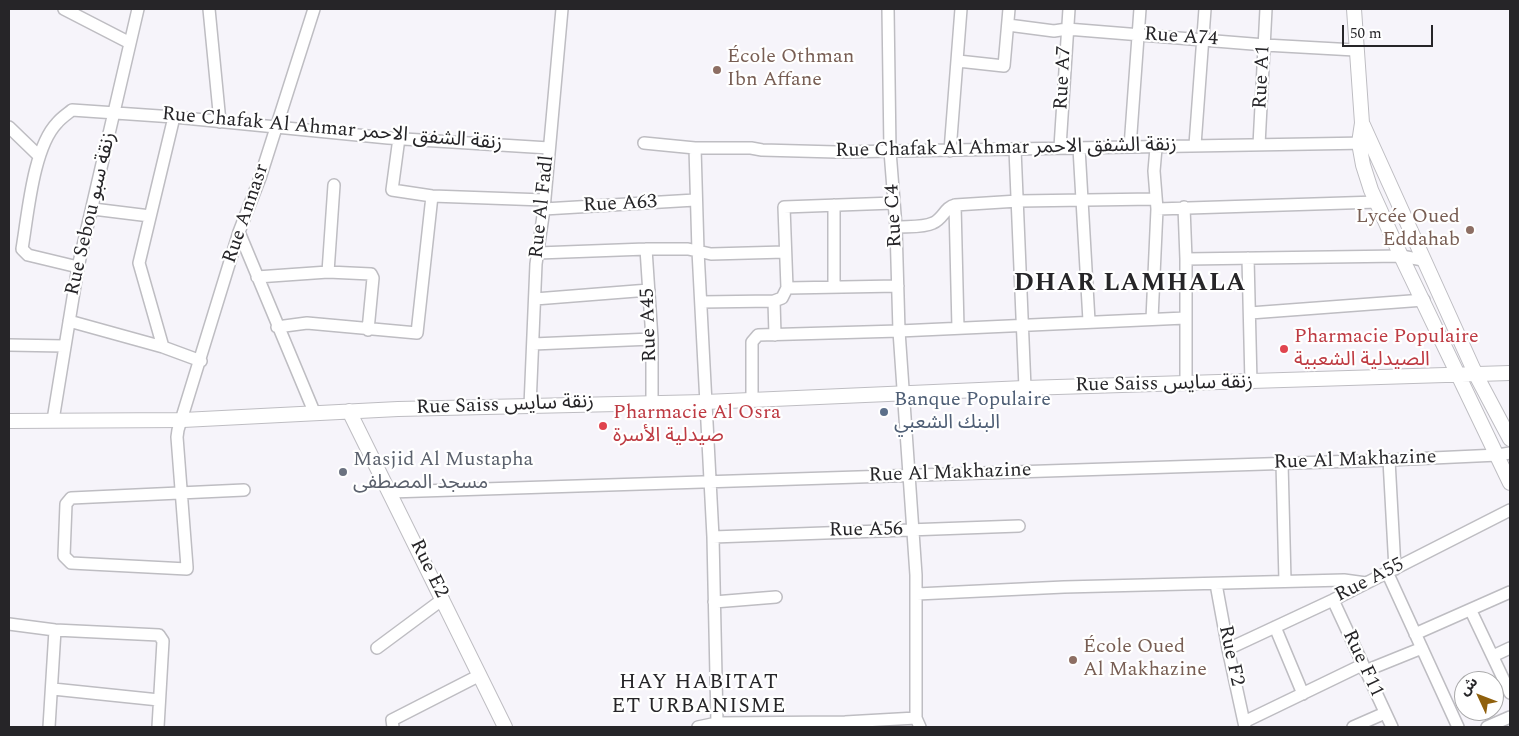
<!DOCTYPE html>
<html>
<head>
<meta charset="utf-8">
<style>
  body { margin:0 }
  #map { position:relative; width:1519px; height:736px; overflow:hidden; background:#f6f4fa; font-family:Spectral,"Noto Sans Arabic",serif }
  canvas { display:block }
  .frame { position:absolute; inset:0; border:10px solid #262528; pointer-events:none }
  .north { position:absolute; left:1454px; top:671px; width:50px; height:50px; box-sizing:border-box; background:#fff; border:1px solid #a8a8a9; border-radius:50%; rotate:313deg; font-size:14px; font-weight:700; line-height:20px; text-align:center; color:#262528 }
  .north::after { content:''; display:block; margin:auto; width:18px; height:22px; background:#90600c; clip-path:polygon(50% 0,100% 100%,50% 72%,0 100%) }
  .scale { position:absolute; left:1342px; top:25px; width:91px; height:22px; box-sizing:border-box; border:2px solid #262528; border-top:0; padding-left:6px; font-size:15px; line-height:18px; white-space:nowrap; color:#262528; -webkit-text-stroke:4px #fff; paint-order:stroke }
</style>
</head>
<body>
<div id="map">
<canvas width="1519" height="736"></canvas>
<div class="frame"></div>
<div class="north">ش</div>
<div class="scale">50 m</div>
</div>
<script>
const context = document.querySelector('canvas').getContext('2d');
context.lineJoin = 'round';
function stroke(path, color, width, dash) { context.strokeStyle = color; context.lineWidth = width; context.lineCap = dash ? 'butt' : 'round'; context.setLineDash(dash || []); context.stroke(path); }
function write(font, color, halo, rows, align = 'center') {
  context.font = font + ' Spectral,"Noto Sans Arabic",serif'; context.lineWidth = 4.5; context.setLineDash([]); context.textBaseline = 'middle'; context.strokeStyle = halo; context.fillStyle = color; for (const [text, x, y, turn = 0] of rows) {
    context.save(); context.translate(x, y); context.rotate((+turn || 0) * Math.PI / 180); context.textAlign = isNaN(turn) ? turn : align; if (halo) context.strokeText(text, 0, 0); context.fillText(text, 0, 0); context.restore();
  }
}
const minor = new Path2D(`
  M64 9 130 43
  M209 9 220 122
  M888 9 890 151 896 227 899 331 916 575V718L920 727
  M1008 25 1054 31 1067 29 1265 45 1355 50
  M958 61 1004 66 1009 9
  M9 127 39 156
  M399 138 392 190 432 196 544 200
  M644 143 695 148H751L762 150 836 152 1368 143
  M1195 145 1205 9
  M1259 145 1266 9
  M1060 147 1069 9
  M1130 147 1140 9
  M695 148 698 251 713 537 717 723
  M1079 148 1089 321
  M1015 149 1025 388
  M950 151 961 9
  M955 205 958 328
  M1184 207 1186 259V384
  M93 209 150 216
  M544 209 695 200
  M1157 209 1377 202
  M896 227C907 226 923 228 933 223 943 219 945 207 955 205L1018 201 1155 199
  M239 232 315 414
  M646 249 652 339V401
  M538 253 646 249H688L711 254 785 252
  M1248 258 1251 383
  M1186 259 1401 256 1423 260
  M78 267 28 255 22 249C28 214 33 148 57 123 61 118 67 114 72 110L174 117 388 138 549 148
  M328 272 334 185
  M257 277 328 272 371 274 373 278 368 330
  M834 286V205
  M787 288 898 286
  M535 299 649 290
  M774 301 775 335
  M701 302 774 301 782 298 787 288 784 207 894 203
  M1250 313 1424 300
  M1152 319 1157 209 1154 171 1156 148
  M69 321 163 347 201 361
  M277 327 307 323 417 333 432 196
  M533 344 652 339
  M9 345 64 346
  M163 347 139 263 174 117
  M752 400V342L758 335 899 331 1185 318
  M530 406 536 264 544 209 562 9
  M53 420 78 267 138 9
  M1389 460 1395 569
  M1282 463 1285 581
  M244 490 71 498 66 504 64 556 71 563 187 569V567L177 437 178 430 239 232 260 178 314 9
  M390 492 1389 460 1498 455 1510 453
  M713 537 1019 526
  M1387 572 1458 727
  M1216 584 1228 649 1245 727
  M917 594 1064 587 1344 580 1366 583
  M1333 600 1392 727
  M714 602 776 597
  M1471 611 1510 693
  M9 624 55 630 159 635 163 641 158 727
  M1275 627 1303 694
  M1415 634 1510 592
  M377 648 443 599
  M1228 649 1333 600 1510 510
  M1493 656 1510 648
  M1365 671 1422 648
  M53 689 159 700
  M1244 722 1362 665
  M49 727 55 630
  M393 727 392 720 480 675
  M698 727 717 723 845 722 916 718
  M1353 727 1385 713
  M1487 727 1510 717`);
const tertiary = new Path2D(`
  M1354 9 1362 123 1359 143 1363 165 1371 190 1401 256 1510 483
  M1363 125 1476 375 1510 439
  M349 411 505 727
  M9 421 183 420 398 409 705 402 1025 388 1510 373`);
stroke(minor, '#bebdc2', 14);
stroke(tertiary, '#bebdc2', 16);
stroke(minor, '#fff', 11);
stroke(tertiary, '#fff', 14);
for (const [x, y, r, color] of [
  [717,70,5,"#8d6e63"],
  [1470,230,5,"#8d6e63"],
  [1284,349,5,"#e0444e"],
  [884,412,5,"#5c6f8a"],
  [603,426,5,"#e0444e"],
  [343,472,5,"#6b7280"],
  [1073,660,5,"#8d6e63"]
]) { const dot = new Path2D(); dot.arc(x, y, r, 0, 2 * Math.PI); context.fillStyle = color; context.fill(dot); stroke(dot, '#fff', 2); }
write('20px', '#262528', '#fff', [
  ["Rue A74",1181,38,4],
  ["Rue A1",1263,77,-87],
  ["Rue A7",1064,78,-87],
  ["Rue Chafak Al Ahmar زنقة الشفق الاحمر",332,130,5],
  ["Rue Chafak Al Ahmar زنقة الشفق الاحمر",1006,149,-1],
  ["Rue A63",620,205,-3],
  ["Rue Al Fadl",543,207,-84],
  ["Rue Sebou زنقة سبو",92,214,-77],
  ["Rue Annasr",247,214,-71],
  ["Rue C4",895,216,-93],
  ["Rue A45",650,325,-92],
  ["Rue Saiss زنقة سايس",1164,385,-1],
  ["Rue Saiss زنقة سايس",505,406,-2],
  ["Rue Al Makhazine",1355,461,-2],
  ["Rue Al Makhazine",950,474,-2],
  ["Rue A56",866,531,-1],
  ["Rue E2",428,569,64],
  ["Rue A55",1370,581,-27],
  ["Rue F2",1230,656,78],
  ["Rue F11",1362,664,65]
]);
write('20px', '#785e54', '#fff', [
  ["École Othman",727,58],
  ["Ibn Affane",727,81],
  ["Lycée Oued",1460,218,"right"],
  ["Eddahab",1460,241,"right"],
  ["École Oued",1083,648],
  ["Al Makhazine",1083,671]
], 'left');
write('20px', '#be3a42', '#fff', [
  ["Pharmacie Populaire",1294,338],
  ["الصيدلية الشعبية",1294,361],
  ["Pharmacie Al Osra",613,414],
  ["صيدلية الأسرة",613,437]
], 'left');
write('20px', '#4e5e75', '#fff', [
  ["Banque Populaire",894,401],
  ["البنك الشعبي",894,424]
], 'left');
write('20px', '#5b616d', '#fff', [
  ["Masjid Al Mustapha",353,461],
  ["مسجد المصطفى",353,484]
], 'left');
context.letterSpacing = '1px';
write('21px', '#262528', '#fff', [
  ["HAY HABITAT",699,684],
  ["ET URBANISME",699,708]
]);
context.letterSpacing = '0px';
context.letterSpacing = '1px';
write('bold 25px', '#262528', '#fff', [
  ["DHAR LAMHALA",1130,285]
]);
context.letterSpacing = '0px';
</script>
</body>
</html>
